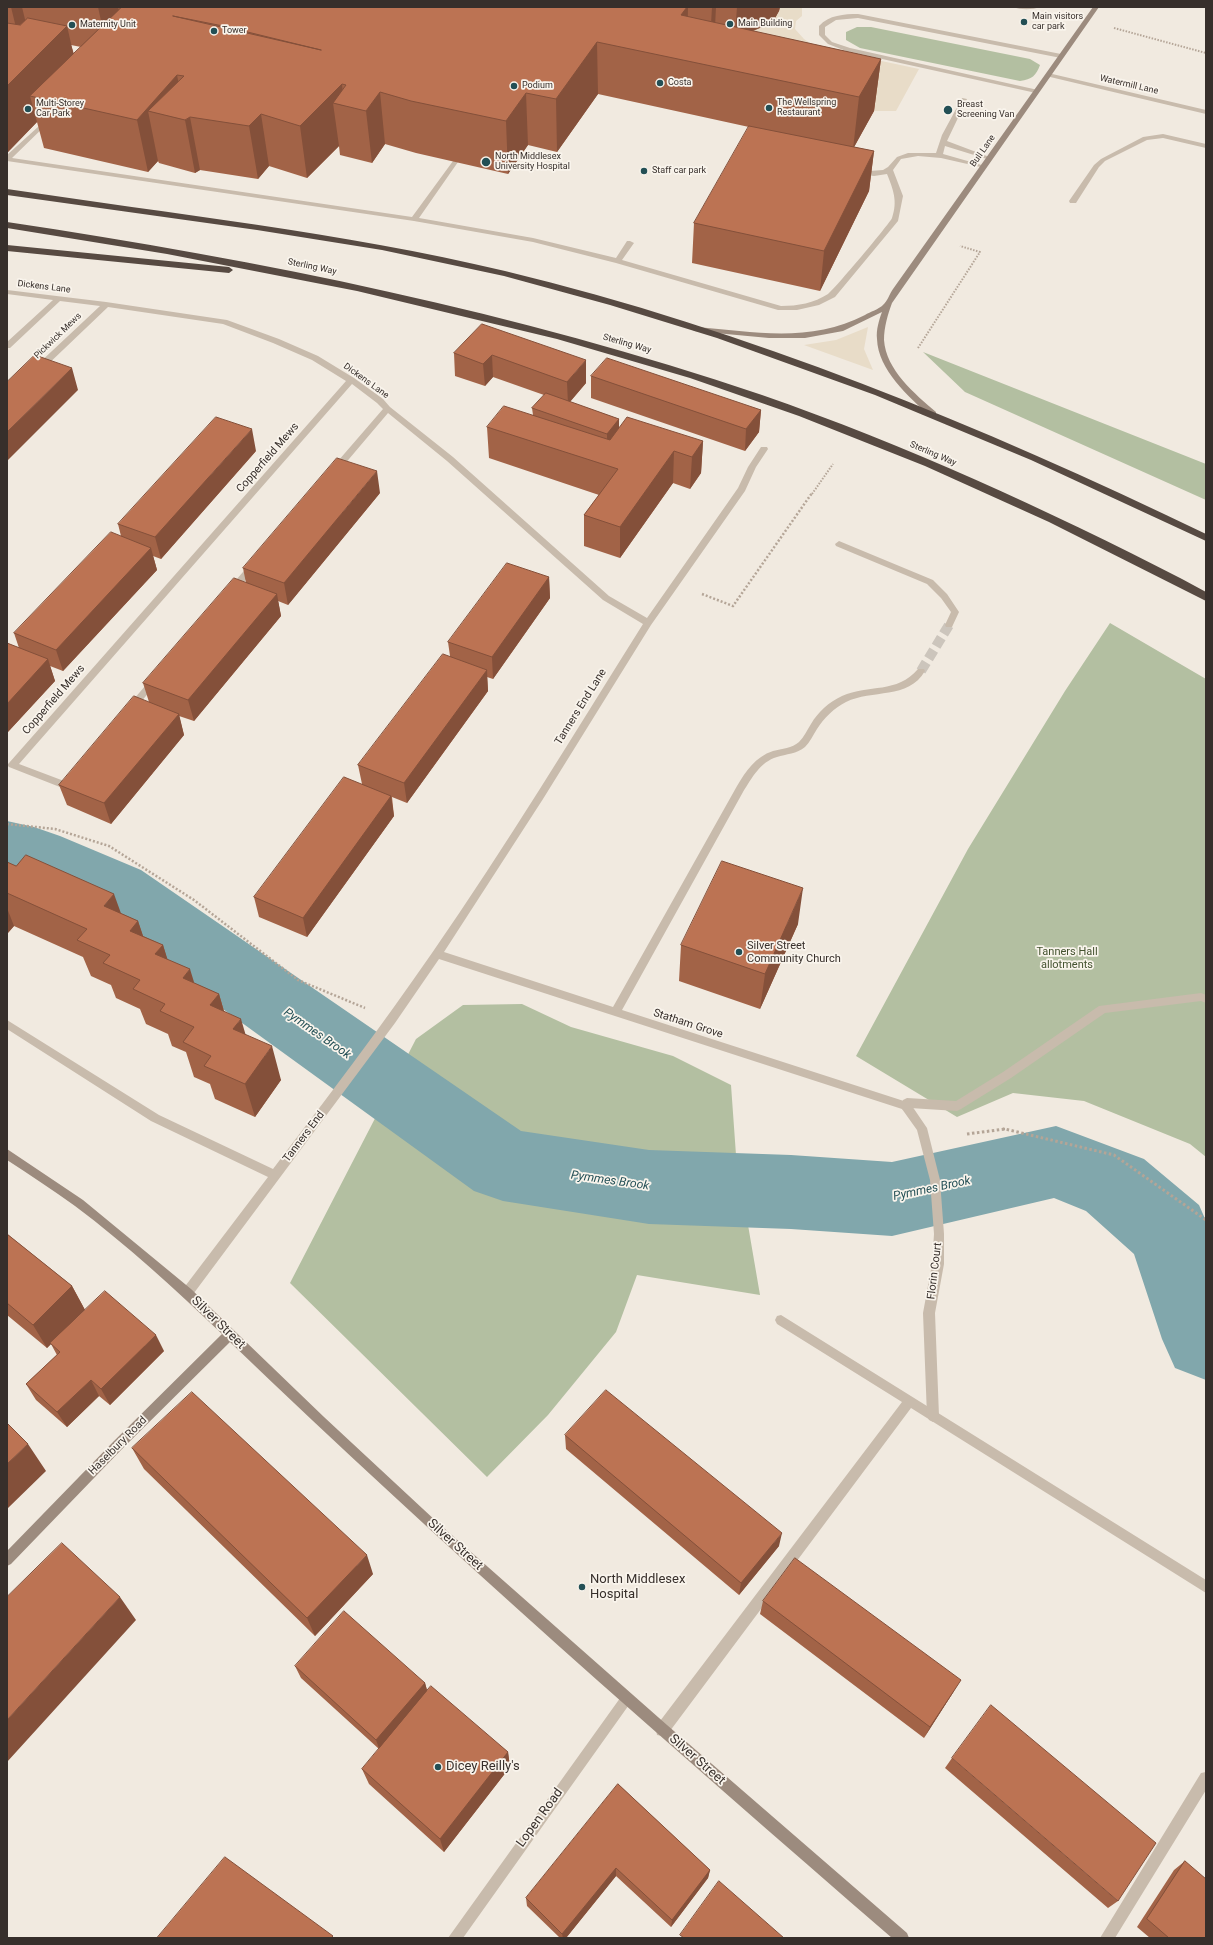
<!DOCTYPE html>
<html>
<head>
<meta charset="utf-8">
<style>
  body { margin:0 }
  #map { position:relative; width:1213px; height:1945px; overflow:hidden; background:#f1eae0; font-family:Roboto,sans-serif }
  canvas { display:block }
  .frame { position:absolute; inset:0; border:8px solid #372f2b; pointer-events:none }
</style>
</head>
<body>
<div id="map">
<canvas width="1213" height="1945"></canvas>
<div class="frame"></div>
</div>
<script>
const context = document.querySelector('canvas').getContext('2d');
context.lineJoin = 'round';
function fillPath(path, color) { context.fillStyle = color; context.fill(path, 'evenodd'); }
function stroke(path, color, width, dash) { context.strokeStyle = color; context.lineWidth = width; context.lineCap = dash ? 'butt' : 'round'; context.setLineDash(dash || []); context.stroke(path); }
function write(font, color, halo, rows, align = 'center') {
  context.font = font + ' Roboto,sans-serif'; context.lineWidth = 3.5; context.setLineDash([]); context.textBaseline = 'middle'; context.strokeStyle = halo; context.fillStyle = color; for (const [text, x, y, turn = 0] of rows) {
    context.save(); context.translate(x, y); context.rotate((+turn || 0) * Math.PI / 180); context.textAlign = isNaN(turn) ? turn : align; if (halo) context.strokeText(text, 0, 0); context.fillText(text, 0, 0); context.restore();
  }
}
fillPath(new Path2D(`
  M857 27H871L1030 59 1040 65C1036 76 1032 79 1020 81L860 48 846 40V32Z
  M923 352 1206 464V500L965 392Z
  M1110 623 1206 679V1157L1190 1144 1084 1101 1013 1093 957 1117 856 1056 968 849 1065 691Z
  M522 1004 571 1027 673 1056 731 1085 736 1155 760 1295 637 1275 616 1332 548 1415 487 1477 290 1283 416 1039 463 1005Z`), '#b3bfa1');
fillPath(new Path2D(`
  M779 7H802V16L796 21 795 29 804 39 816 47 919 69 896 111H874L752 31 767 25 774 20 779 11Z
  M868 327 864 349 873 370 804 345 836 340Z`), '#e8dcc8');
fillPath(new Path2D(`
  M7 821 34 827 60 836 141 870 521 1131 649 1150 791 1155 892 1162 1056 1126 1144 1159 1199 1205 1206 1221V1380L1175 1368 1162 1339 1134 1254 1086 1211 1054 1198 892 1236 791 1229 649 1224 503 1201 474 1191 89 912 20 882 7 879Z`), '#81a7ac');
stroke(new Path2D(`
  M921 671 949 625`), '#ccc5bc', 10, [10, 4.5]);
stroke(new Path2D(`
  M1114 28 1206 53
  M918 348 980 252 960 246
  M812 494 833 464`), '#b4a597', 2, [1.5, 1.5]);
stroke(new Path2D(`
  M702 594 733 606 812 493
  M7 824 55 829 109 846 194 900 298 980 365 1008
  M1003 1129H1006`), '#b4a597', 2.5, [2, 2]);
stroke(new Path2D(`
  M967 1134 1005 1129 1114 1155 1206 1220`), '#b4a597', 3, [2.5, 2.5]);
fillPath(new Path2D(`
  M1014 7H1039C1034 10 1019 10 1014 7Z
  M858 14 1061 54 1064 56 1061 58 858 18 836 20 825 27V35L832 42 850 48 1038 90 1039 91 1036 93 846 51 828 44 819 35V26C829 15 844 14 858 14Z
  M962 98 967 99 947 141 992 158 987 159 945 146 943 154 985 166V168L941 158 918 156 901 159 893 170 903 196 898 221 835 297 819 305 797 310H778L616 263 533 242 414 221 7 161V155L49 117 51 118V120L12 158 412 217 453 161 455 160 458 162 419 218 533 238 616 258 627 241H630L634 243 622 260 781 306C798 306 814 303 828 294 834 290 890 223 892 218 898 201 893 189 887 174L874 176 857 174V172L883 170 888 167 897 157 908 153H936L942 135Z
  M1163 134 1206 144V148L1163 138 1147 140 1105 161 1099 167 1076 203H1070L1069 201 1094 165 1101 159 1143 137Z
  M1201 993 1206 995V1003L1201 1001 1105 1013 1011 1078 961 1109 957 1111 910 1108 906 1111 902 1109 901 1106 903 1100 907 1098 956 1101 1003 1072 1099 1006Z
  M781 1315 1206 1580V1593L911 1408 667 1735 662 1736 657 1735 656 1730 657 1725 902 1402 777 1324 775 1320 777 1316Z
  M1206 1772V1790L1115 1938H1100L1201 1773Z`), '#c8bbac');
fillPath(new Path2D(`
  M1048 73 1206 110V114L1046 76V74Z
  M7 290 106 302 227 320 279 339 318 356 354 378 383 399 390 407 453 457 609 596 647 618 738 488 748 467 761 447H767L768 449 756 467 745 491 651 625 543 799 444 952 613 1007 737 786C746 771 755 757 773 751 782 749 792 748 799 742 804 737 807 730 811 724 818 712 829 702 842 696 869 684 897 694 918 669H924L925 671C908 700 872 689 846 702 834 708 824 718 817 729 813 735 810 742 805 747 797 754 786 754 777 757 760 762 752 778 743 792L622 1010 910 1103 927 1128 940 1180 944 1234V1264L935 1313 939 1416 937 1420 933 1422 929 1420 927 1416 923 1313 932 1264 934 1234 930 1180 917 1130 902 1109 439 959 395 1023 191 1297 187 1298 183 1297 181 1293 183 1289 268 1177 151 1121 7 1029V1020L159 1115 273 1169C327 1098 381 1027 432 953 506 846 574 734 643 624L603 600 447 461 388 413 338 472H332V468L383 409 377 403 352 384 19 764 64 781 67 778H73L75 780 68 788 65 789 9 767 7 765 9 763 346 381 312 360 273 343 223 324 108 307 42 370H36V366L100 306 60 301 10 348H7V342L53 300 7 294Z
  M839 541 933 580 947 594 959 612 952 627H946L945 625 951 612 941 598 927 584 836 546 835 544Z
  M253 563 256 564V568L235 592H229L228 590 229 588 250 564Z
  M154 678 157 679 158 681 157 683 134 710H128L126 708 128 706 151 679Z
  M627 1692 631 1694 633 1698 631 1702 463 1938H448L623 1694Z`), '#c8bbac');
fillPath(new Path2D(`
  M1093 7H1099L892 303C888 314 884 327 884 340 886 370 915 394 936 412V416H930C909 397 878 370 877 339 876 330 879 320 882 312L843 331 805 338H769L694 331 693 329 697 327C754 332 812 343 865 315 870 312 879 309 883 305 887 302 890 293 893 289Z
  M7 1149 83 1200 191 1289 324 1417 437 1522 667 1725 907 1933 909 1938H892C667 1743 444 1548 230 1342L122 1449 11 1564 7 1566V1551L114 1441 222 1334C175 1289 127 1245 75 1206 53 1190 30 1175 7 1160Z`), '#9c8b7e');
fillPath(new Path2D(`
  M7 189C173 214 341 232 505 271 749 330 980 425 1206 534V541L1031 460 875 395 717 338 610 305 504 276 382 250 257 230 7 195Z
  M7 222C262 260 517 312 762 395 906 445 1046 509 1182 579L1206 592V601L1049 522 925 466 799 416 690 378 557 339 357 291 167 254 7 228Z
  M7 245 229 267 233 270 229 273 7 251Z`), '#574a42');
fillPath(new Path2D(`
  M7 7H780L779 11 774 20 767 25 753 31 881 59 874 111 854 147 874 151 869 191 820 291 692 263 694 223 749 127 598 94 557 152 528 145 508 174 416 153 385 144 372 163 340 155 339 146 307 178 269 166 258 179 200 170 195 173 159 163 158 161 148 172 44 148 37 122 8 152H7ZM71 45 81 47 74 54Z
  M482 324 586 383 570 402 619 419V428L703 441 701 473 690 489 673 483 620 558 584 546V515L599 495 489 458 487 427 533 415 532 408 544 395 493 377 485 386 455 376 454 353Z
  M591 376 761 410 759 432 745 451 591 398Z
  M256 451 161 559 153 556 157 570 63 671 50 666 55 681 7 733V643L19 648 14 633 121 536 118 524Z
  M380 493 288 605 278 601 281 616 194 721 179 716 184 735 111 824 67 805 59 785 149 702 143 683 246 583 243 568Z
  M549 577 550 598 493 679 487 677 488 691 407 803 392 797 394 816 307 937 259 917 254 897 362 784 358 765 450 656 448 642Z
  M7 862 138 921 143 936 163 945 167 959 194 983 219 994 224 1011 246 1035 281 1080 255 1117 215 1099 210 1084 194 1077 186 1052 172 1046 168 1034 146 1024 140 1009 116 998 111 985 91 976 83 957 14 926 7 934Z
  M798 924 760 1009 679 981 681 945Z
  M7 1234 72 1286 85 1310 69 1326 164 1351 110 1405 99 1396 67 1427 36 1400 26 1384 57 1355 51 1344 47 1348 7 1315Z
  M565 1435 779 1546 739 1595 566 1449Z
  M132 1448 373 1574 315 1636 144 1469Z
  M763 1601 954 1691 924 1738 760 1614Z
  M295 1666 425 1683 427 1690 508 1752 510 1767 444 1852 369 1784 362 1769 379 1749 301 1678Z
  M952 1758 1118 1901 1108 1908 945 1768Z
  M618 1784 710 1870 708 1878 671 1927 616 1876 566 1938H560L527 1906 526 1898Z
  M1185 1861 1206 1938H1150L1137 1927 1174 1870Z`), '#a26347');
fillPath(new Path2D(`
  M11 7H22L29 36 20 44Z
  M98 7H118L125 37 108 53Z
  M687 7H688L687 56 681 15Z
  M712 7H716L714 47 709 59Z
  M737 7H780L779 11 774 20 767 25 752 31 735 34Z
  M67 26 79 78 30 96 37 122 8 152 7 149V86Z
  M597 42 598 94 557 152 556 99Z
  M881 59 874 111 853 149 859 97Z
  M177 75 186 120 190 117 200 170 195 173 185 120 148 111 158 161 148 172 137 120Z
  M342 84 344 106 333 103 339 146 307 178 300 126Z
  M380 92 385 144 372 163 366 111Z
  M526 93 528 145 508 174 506 121Z
  M261 114 269 166 258 179 249 126Z
  M874 151 869 191 820 291 824 251Z
  M492 355 493 377 485 386 483 364Z
  M586 360V383L568 404 567 382Z
  M72 368 78 390 7 461V432Z
  M761 410 759 432 745 451 746 429Z
  M619 419V441L607 456V434Z
  M252 429 256 451 161 559 155 537Z
  M703 441 701 473 690 489 692 457Z
  M674 451 673 483 620 558V527Z
  M377 471 380 493 288 605 284 583Z
  M151 548 157 570 63 671 56 650Z
  M549 577 550 598 493 679 492 657Z
  M277 594 281 616 194 721 188 700Z
  M48 659 55 681 7 733V704Z
  M487 670 488 691 407 803 404 783Z
  M179 714 184 735 111 824 104 803Z
  M391 796 394 816 307 937 303 918Z
  M803 888 798 924 760 1009 765 974Z
  M114 894 127 930 104 906Z
  M7 908 14 926 7 934Z
  M138 921 150 957 130 931Z
  M163 945 174 980 155 954Z
  M190 969 201 1005 183 978Z
  M219 994 229 1029 210 1005Z
  M241 1019 251 1053 233 1029Z
  M272 1046 281 1080 255 1117 245 1084Z
  M72 1286 85 1310 47 1348 33 1325Z
  M156 1335 164 1351 110 1405 101 1389Z
  M91 1380 99 1396 67 1427 57 1412Z
  M28 1444 46 1471 7 1509V1464Z
  M782 1533 779 1546 739 1595 741 1583Z
  M367 1555 373 1574 315 1636 307 1618Z
  M120 1597 136 1620 7 1762V1720Z
  M961 1680 954 1691 924 1738 930 1727Z
  M425 1683 428 1694 380 1751 376 1740Z
  M508 1752 510 1767 444 1852 440 1839Z
  M616 1868V1876L566 1938H563L562 1934Z
  M710 1870 708 1878 671 1927 672 1920Z`), '#84503a');
const building = new Path2D(`
  M122 7H687L681 15 881 59 859 97 597 42 556 99 526 93 506 121 411 101 380 92 366 111 333 103 346 85 342 84 300 126 261 114 249 126 190 117 185 120 148 111 184 76 177 75 137 120 30 96ZM173 16 223 26 321 50Z
  M28 18 67 26 7 86V23L20 25Z
  M749 126 874 151 824 251 694 223Z
  M482 324 586 360 567 382 492 355 483 364 454 353Z
  M35 355 72 368 7 432V382Z
  M607 358 761 410 746 429 591 376Z
  M546 393 619 419 607 434 532 408Z
  M504 406 610 440 627 417 703 441 692 457 674 451 620 527 584 515 618 469 487 427Z
  M216 417 252 429 155 537 118 524Z
  M337 458 377 471 284 583 243 568Z
  M111 532 151 548 56 650 14 633Z
  M507 563 549 577 492 657 448 642Z
  M234 578 277 594 188 700 143 683Z
  M7 643 48 659 7 704Z
  M443 654 487 670 404 783 358 765Z
  M134 696 179 714 104 803 59 785Z
  M344 777 391 796 303 918 254 897Z
  M26 855 114 894 104 906 138 921 130 931 163 945 155 954 190 969 183 978 219 994 210 1005 241 1019 233 1029 272 1046 245 1084 204 1066 211 1056 183 1042 194 1027 160 1011 165 1004 133 989 140 980 103 963 110 955 77 940 87 929 7 893V862L16 866Z
  M722 861 803 888 765 974 681 945Z
  M7 1234 72 1286 33 1325 7 1303Z
  M105 1291 156 1335 101 1389 91 1380 57 1412 26 1384 60 1352 50 1343Z
  M606 1390 782 1533 741 1583 565 1435Z
  M192 1392 367 1555 307 1618 132 1448Z
  M7 1423 28 1444 7 1464Z
  M62 1543 120 1597 7 1720V1597Z
  M795 1558 961 1680 930 1727 763 1601Z
  M344 1611 425 1683 376 1740 295 1666Z
  M431 1686 508 1752 440 1839 362 1769Z
  M991 1705 1156 1843 1118 1901 952 1758Z
  M618 1784 710 1870 672 1920 616 1868 562 1934 526 1898Z
  M225 1857 333 1936 331 1938H157Z
  M1185 1861 1206 1879V1938H1169L1147 1919Z
  M719 1881 784 1938H684L680 1935Z`);
fillPath(building, '#bc7353');
stroke(building, '#84503a', 1);
for (const [x, y, r, color] of [
  [1024,22,4,"#234f55"],
  [730,24,4,"#234f55"],
  [72,25,4,"#234f55"],
  [214,31,4,"#234f55"],
  [660,83,4,"#234f55"],
  [514,86,4,"#234f55"],
  [769,108,4,"#234f55"],
  [28,109,4,"#234f55"],
  [948,110,5,"#234f55"],
  [486,162,5,"#234f55"],
  [644,171,4,"#234f55"],
  [739,952,4,"#234f55"],
  [582,1587,4,"#234f55"],
  [438,1767,4,"#234f55"]
]) { const dot = new Path2D(); dot.arc(x, y, r, 0, 2 * Math.PI); context.fillStyle = color; context.fill(dot); stroke(dot, '#f9f4ec', 1.5); }
write('9px', '#372f2b', '#f9f4ec', [
  ["Main visitors",1032,17],
  ["car park",1032,27],
  ["Main Building",738,24],
  ["Maternity Unit",80,25],
  ["Tower",222,31],
  ["Costa",668,83],
  ["Podium",522,86],
  ["The Wellspring",777,103],
  ["Restaurant",777,113],
  ["Multi-Storey",36,104],
  ["Car Park",36,114],
  ["Breast",957,105],
  ["Screening Van",957,115],
  ["North Middlesex",495,157],
  ["University Hospital",495,167],
  ["Staff car park",652,171]
], 'left');
write('9px', '#372f2b', '#f9f4ec', [
  ["Watermill Lane",1129,85,13],
  ["Bull Lane",983,151,-55],
  ["Sterling Way",312,267,12],
  ["Dickens Lane",44,287,7],
  ["Pickwick Mews",58,336,-44],
  ["Sterling Way",627,344,16],
  ["Dickens Lane",366,381,36],
  ["Sterling Way",933,454,23]
]);
write('11px', '#372f2b', '#f9f4ec', [
  ["Copperfield Mews",268,458,-49],
  ["Copperfield Mews",54,700,-49],
  ["Tanners End Lane",581,707,-58],
  ["Statham Grove",688,1024,18],
  ["Tanners End",304,1137,-53],
  ["Florin Court",935,1271,-83],
  ["Haselbury Road",118,1446,-45]
]);
write('11px', '#372f2b', '#f9f4ec', [
  ["Silver Street",747,946],
  ["Community Church",747,959]
], 'left');
write('11px', '#445330', '#f9f4ec', [
  ["Tanners Hall",1067,952],
  ["allotments",1067,965]
]);
write('italic 12px', '#234f55', '#f9f4ec', [
  ["Pymmes Brook",317,1034,35],
  ["Pymmes Brook",610,1181,8],
  ["Pymmes Brook",932,1189,-12]
]);
write('13px', '#372f2b', '#f9f4ec', [
  ["Silver Street",218,1323,44],
  ["Silver Street",455,1545,42],
  ["Silver Street",697,1760,41],
  ["Lopen Road",540,1818,-54]
]);
write('13px', '#372f2b', '#f9f4ec', [
  ["North Middlesex",590,1580],
  ["Hospital",590,1595],
  ["Dicey Reilly's",446,1767]
], 'left');
</script>
</body>
</html>
